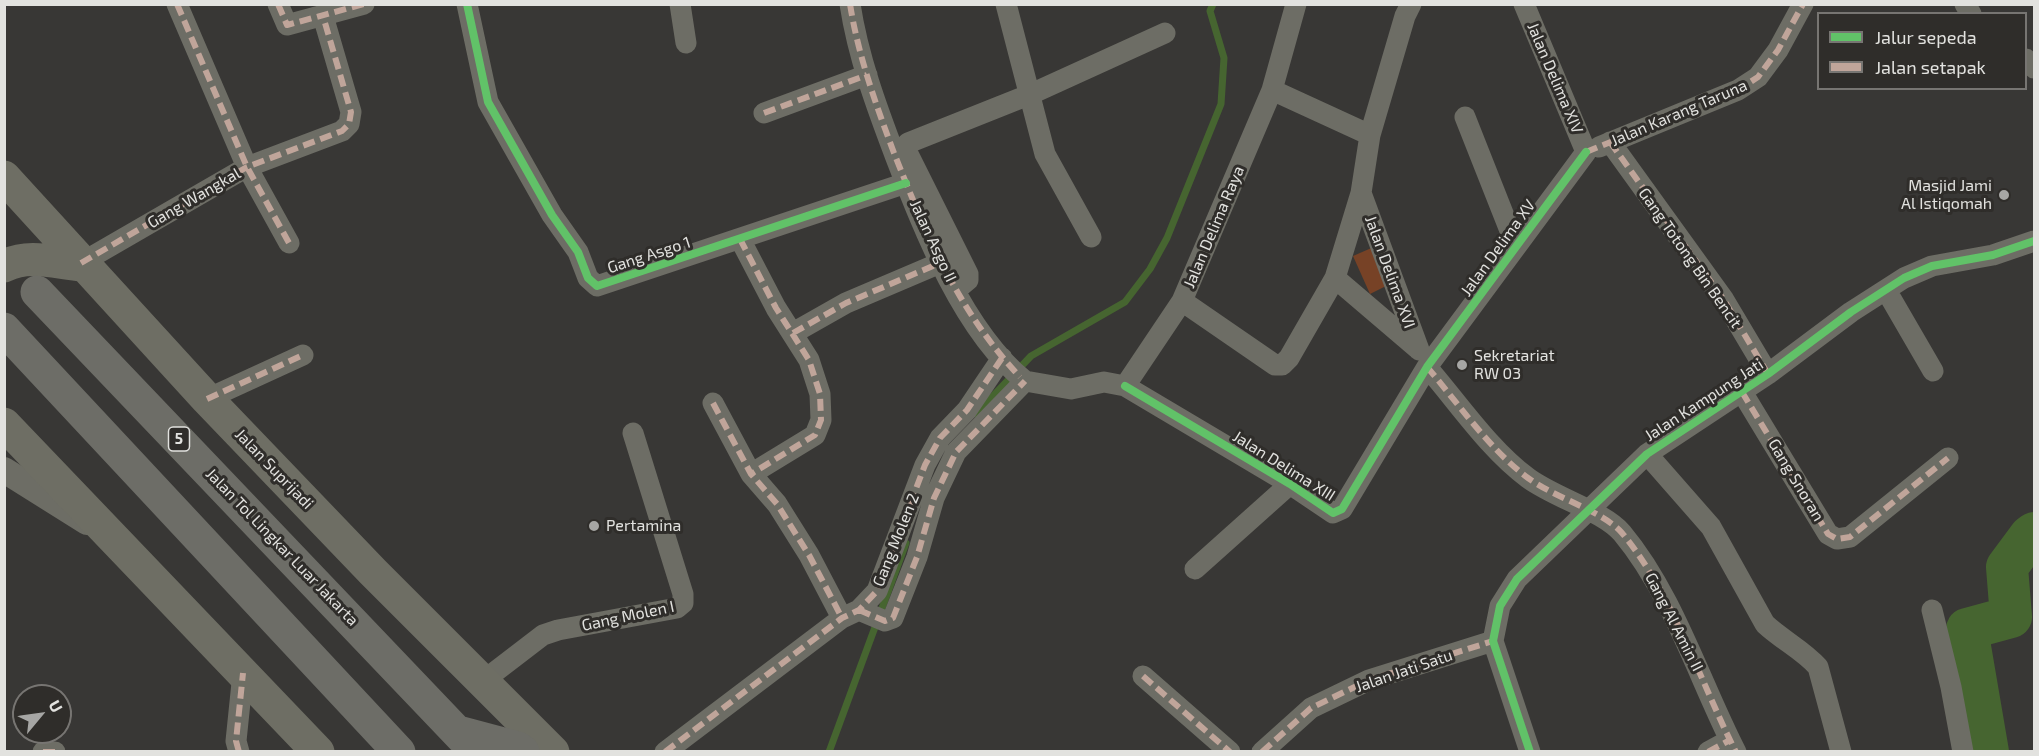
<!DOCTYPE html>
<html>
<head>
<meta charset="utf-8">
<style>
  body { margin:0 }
  #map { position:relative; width:2039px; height:756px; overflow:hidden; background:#383735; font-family:"Exo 2",sans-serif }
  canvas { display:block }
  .frame { position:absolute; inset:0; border:6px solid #e2e2df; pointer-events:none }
  .legend { position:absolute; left:1817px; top:12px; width:210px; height:78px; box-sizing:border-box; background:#2f2d2a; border:2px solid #777572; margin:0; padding:8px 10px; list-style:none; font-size:18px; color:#e2e2df }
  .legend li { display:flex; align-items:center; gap:12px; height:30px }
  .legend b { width:30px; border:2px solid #777572 }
  .north { position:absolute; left:12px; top:684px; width:60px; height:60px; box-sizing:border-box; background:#2f2d2a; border:2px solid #777572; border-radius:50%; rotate:61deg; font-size:16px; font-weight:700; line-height:24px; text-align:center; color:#e2e2df }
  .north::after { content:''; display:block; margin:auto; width:21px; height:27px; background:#a6a6a4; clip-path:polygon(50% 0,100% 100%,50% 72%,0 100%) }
</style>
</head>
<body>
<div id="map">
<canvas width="2039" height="756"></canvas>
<div class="frame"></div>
<ul class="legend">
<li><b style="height:8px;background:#61c268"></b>Jalur sepeda</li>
<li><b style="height:8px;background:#c0a59a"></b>Jalan setapak</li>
</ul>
<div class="north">U</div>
</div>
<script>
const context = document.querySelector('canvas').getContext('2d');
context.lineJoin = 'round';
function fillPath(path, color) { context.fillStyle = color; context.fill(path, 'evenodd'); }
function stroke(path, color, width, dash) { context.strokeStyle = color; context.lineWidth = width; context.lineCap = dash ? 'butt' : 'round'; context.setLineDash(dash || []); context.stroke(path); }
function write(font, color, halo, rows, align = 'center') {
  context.font = font + ' "Exo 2",sans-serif'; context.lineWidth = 6; context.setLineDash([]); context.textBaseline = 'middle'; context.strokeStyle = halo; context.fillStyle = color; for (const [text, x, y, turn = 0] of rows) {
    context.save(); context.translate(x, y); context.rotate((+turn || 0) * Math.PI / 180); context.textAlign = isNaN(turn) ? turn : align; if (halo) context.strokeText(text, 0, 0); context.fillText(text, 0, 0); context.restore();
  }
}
fillPath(new Path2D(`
  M1376 246 1392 283 1370 294 1353 256Z`), '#774226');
stroke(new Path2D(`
  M976 414 1031 356 1125 302 1150 269 1167 238 1221 104 1224 58 1210 11 1213 4
  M829 752 906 543`), '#466530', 7);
stroke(new Path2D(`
  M1988 752 1967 629 2011 617 2007 567 2030 536 2034 533`), '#466530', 42);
stroke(new Path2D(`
  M177 4 247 167 289 243
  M278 4 287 25 364 4
  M467 4 488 102 552 215 578 252 588 278 597 286 906 183
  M680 4 686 43
  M850 4C858 57 877 108 896 158 924 230 963 331 1025 381L1071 389 1104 382 1125 386 1182 301 1272 90 1296 4
  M1006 4 1045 154 1091 237
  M1524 4 1586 152
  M1965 4 1971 14
  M2026 59 2034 68
  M1272 90 1370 135 1405 16 1411 4
  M764 113 867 75
  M1465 117 1516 246
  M1610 142 1724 300 1768 374
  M1599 147 1738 90 1758 77 1778 50 1803 4
  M1361 193 1370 135
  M740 239 776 308 809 360 820 394 821 420 815 435 751 474
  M81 263 247 167 342 131 349 124 351 112 323 16
  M1335 278 1417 348
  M962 285 968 280V274L906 150 908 143 1031 94 1165 33
  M1886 290 1933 371
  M1182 301 1275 365H1282L1289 358 1335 278 1361 193 1419 350
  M793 333 846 303 940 263
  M1427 367C1459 404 1489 449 1528 478 1555 498 1603 511 1622 533 1673 594 1700 682 1736 752
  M1125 386 1290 484 1333 513 1342 509 1427 367 1586 152
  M1742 392 1828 534 1837 539 1850 537 1948 458
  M207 399 303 355
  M713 403 751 474 777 504 809 555 842 618
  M1647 454 1711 527 1765 624C1782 640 1803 650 1818 667L1841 752
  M1195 569 1290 484
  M859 610 885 621 893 618 917 557 934 498 956 452 1025 381
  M1932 610 1951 687 1963 752
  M1143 676 1230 752
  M483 681 543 635 558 630 677 608 683 603V594L633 433
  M43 752H55
  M239 752 236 741 243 673
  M665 752 842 618 859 610 877 591 925 465 940 438 967 410 1002 358
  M1262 752 1311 708 1369 680 1493 641
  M1530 752 1493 641 1500 606 1517 579 1647 454 1768 374 1851 312 1904 278 1932 266 1993 255 2034 241
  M1708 752 1730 740`), '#6d6d65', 21);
stroke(new Path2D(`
  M4 470 87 522`), '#6d6d65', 26);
stroke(new Path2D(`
  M4 177 207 399 373 572 553 752
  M4 266C30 253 56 263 83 265
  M4 424 318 752`), '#6e6e64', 33);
stroke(new Path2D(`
  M37 292 476 752
  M4 329 399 752
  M458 732 518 748 523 752`), '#6d6d67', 33);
stroke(new Path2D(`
  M177 4 247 167 289 243
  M278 4 287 25 364 4
  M850 4C858 55 876 105 894 153 927 236 958 311 1020 377
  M764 113 867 75
  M1610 142 1724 300 1768 374
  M1586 152 1738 90 1758 77 1778 50 1803 4
  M740 239 776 308 809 360 820 394 821 420 815 435 751 474
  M81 263 247 167 342 131 349 124 351 112 323 16
  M793 333 846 303 940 263
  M1427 367C1459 404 1489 449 1528 478 1555 498 1603 511 1622 533 1673 594 1700 682 1736 752
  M1742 392 1828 534 1837 539 1850 537 1948 458
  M207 399 303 355
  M713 403 751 474 777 504 809 555 842 618
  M859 610 885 621 893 618 917 557 934 498 956 452 1025 381
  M1143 676 1230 752
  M43 752H55
  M239 752 236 741 243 673
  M665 752 842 618 859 610 877 591 925 465 940 438 967 410 1002 358
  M1262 752 1311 708 1369 680 1493 641
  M1708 752 1730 740`), '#c0a59a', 6, [12, 6]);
stroke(new Path2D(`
  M467 4 488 102 552 215 578 252 588 278 597 286 906 183
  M1125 386 1290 484 1333 513 1342 509 1427 367 1586 152
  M1530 752 1493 641 1500 606 1517 579 1647 454 1768 374 1851 312 1904 278 1932 266 1993 255 2034 241`), '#61c268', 8);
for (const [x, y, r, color] of [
  [2004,195,6,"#a6a6a4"],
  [1462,365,6,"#a6a6a4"],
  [594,526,6,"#a6a6a4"]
]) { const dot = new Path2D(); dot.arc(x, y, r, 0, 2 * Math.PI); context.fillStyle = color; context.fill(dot); stroke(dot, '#2f2d2a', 2); }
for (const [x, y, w] of [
  [179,439,21]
]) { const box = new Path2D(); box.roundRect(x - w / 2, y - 12, w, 24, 4.5); context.fillStyle = '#2f2d2a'; context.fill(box); stroke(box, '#e2e2df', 1.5); }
write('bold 15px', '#e2e2df', null, [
  ["5",179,439]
]);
write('16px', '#e2e2df', '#2f2d2a', [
  ["Jalan Delima XIV",1555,78,67],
  ["Jalan Karang Taruna",1679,113,-23],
  ["Gang Wangkal",194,198,-30],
  ["Jalan Delima Raya",1214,227,-67],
  ["Jalan Asgo II",933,241,65],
  ["Jalan Delima XV",1498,248,-54],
  ["Gang Asgo 1",649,255,-18],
  ["Gang Totong Bin Bencit",1690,258,55],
  ["Jalan Delima XVI",1390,272,70],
  ["Jalan Kampung Jati",1704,400,-33],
  ["Jalan Delima XIII",1284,466,32],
  ["Jalan Suprijadi",274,469,46],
  ["Gang Snoran",1796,480,59],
  ["Gang Molen 2",896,540,-68],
  ["Jalan Tol Lingkar Luar Jakarta",282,547,46],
  ["Gang Molen I",628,616,-12],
  ["Gang Al Amin II",1674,622,63],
  ["Jalan Jati Satu",1404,671,-19]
]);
write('16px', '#e2e2df', '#2f2d2a', [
  ["Masjid Jami",1992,186,"right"],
  ["Al Istiqomah",1992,204,"right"],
  ["Sekretariat",1474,356],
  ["RW 03",1474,374],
  ["Pertamina",606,526]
], 'left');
</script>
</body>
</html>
